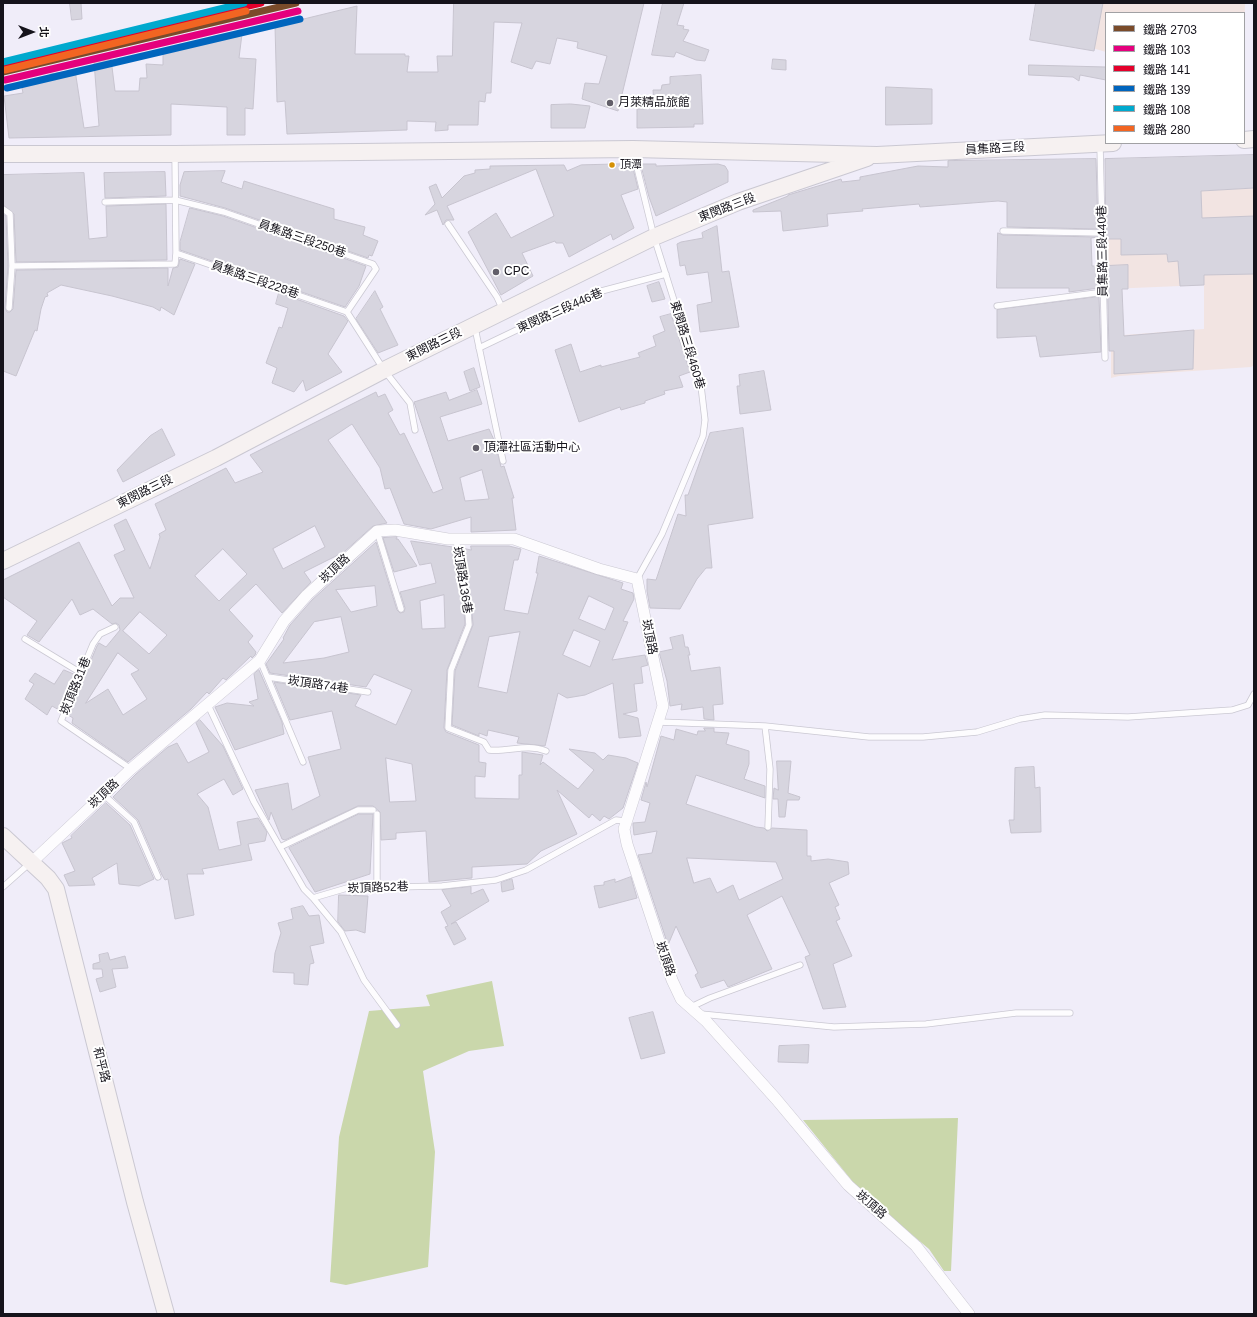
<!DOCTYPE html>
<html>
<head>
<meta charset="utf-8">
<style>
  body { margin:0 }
  #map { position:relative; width:1257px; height:1317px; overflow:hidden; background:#f0edf9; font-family:Arial,"Noto Sans TC",sans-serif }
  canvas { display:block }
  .frame { position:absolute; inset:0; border:4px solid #15131b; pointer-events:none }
  .legend { position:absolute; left:1105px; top:12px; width:140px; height:132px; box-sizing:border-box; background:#fff; border:1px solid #a1a1a4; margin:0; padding:5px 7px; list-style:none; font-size:12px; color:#15131b }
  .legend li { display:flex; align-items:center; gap:8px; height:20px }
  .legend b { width:20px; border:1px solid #a1a1a4 }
  .north { position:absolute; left:12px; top:12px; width:40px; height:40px; -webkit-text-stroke:3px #fff; paint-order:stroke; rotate:90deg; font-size:11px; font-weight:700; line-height:16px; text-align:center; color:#15131b }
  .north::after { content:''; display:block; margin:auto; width:14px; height:18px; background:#15131b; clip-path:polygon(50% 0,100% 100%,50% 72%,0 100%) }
</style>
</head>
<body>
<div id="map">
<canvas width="1257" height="1317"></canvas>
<div class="frame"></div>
<ul class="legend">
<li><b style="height:5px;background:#7a4b2a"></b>鐵路 2703</li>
<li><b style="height:5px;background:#e5007d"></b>鐵路 103</li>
<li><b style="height:5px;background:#e4002b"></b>鐵路 141</li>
<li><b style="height:5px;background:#0065bd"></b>鐵路 139</li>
<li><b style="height:5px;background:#00a9ce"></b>鐵路 108</li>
<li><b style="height:5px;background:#f26522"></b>鐵路 280</li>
</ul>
<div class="north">北</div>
</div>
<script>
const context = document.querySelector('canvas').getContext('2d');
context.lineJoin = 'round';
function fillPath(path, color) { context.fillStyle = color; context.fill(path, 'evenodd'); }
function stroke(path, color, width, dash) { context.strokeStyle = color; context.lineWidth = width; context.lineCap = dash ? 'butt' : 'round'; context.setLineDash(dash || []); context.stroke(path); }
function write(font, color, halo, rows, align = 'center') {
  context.font = font + ' Arial,"Noto Sans TC",sans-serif'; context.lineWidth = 4; context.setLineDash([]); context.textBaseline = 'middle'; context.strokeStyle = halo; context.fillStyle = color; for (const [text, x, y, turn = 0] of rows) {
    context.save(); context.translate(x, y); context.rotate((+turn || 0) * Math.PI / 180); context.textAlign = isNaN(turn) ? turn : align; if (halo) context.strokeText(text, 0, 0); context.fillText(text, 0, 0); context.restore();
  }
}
fillPath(new Path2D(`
  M1097 3H1245L1244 53V13H1106V52L1089 47Z
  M1254 188V365L1251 367 1119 376 1111 378V336L1204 329V285L1109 289 1106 239 1201 191Z`), '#f2e4e2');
fillPath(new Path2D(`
  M492 981 504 1046 469 1051 423 1071 435 1152 428 1267 346 1285 330 1282 339 1137 369 1011 430 1006 426 995Z
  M958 1118 951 1271H944L929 1249 861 1192 803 1120Z`), '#cad7ab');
const building = new Path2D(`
  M70 3H81L82 19 72 20Z
  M454 3H644L618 111 582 99 585 83 599 84 607 56 577 48 578 42 557 38 550 64 536 61 532 69 511 62 522 23 494 22 491 93H486L485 102 479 101 478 125H448V130L435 131 436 122 407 121V130L287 134 285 101 277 102 275 26 357 6 355 54H405V56H409L407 72H438L437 56H452Z
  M663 3H684L677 25 684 26 683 29 689 30 683 41 709 50 705 61 696 60 676 52 674 57 652 55Z
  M1036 3H1103L1094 51 1030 40Z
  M242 34 239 58 256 59 253 109 245 108V135H227V107L171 104V135L9 138 4 96 23 93 21 83 50 77V74L75 70 84 128 99 126 94 62 111 59 115 91H139L140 78H147L146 64 163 65V51L196 42Z
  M773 59 786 60V70L772 69Z
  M1029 65 1106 67V80L1080 75 1079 81 1073 77 1029 75Z
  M701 75 703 124H694V127L637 128V109H644L645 105 654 104 653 90H661L662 85 670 84V77Z
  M886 87 932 89V124L886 125Z
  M571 104 590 106 585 128H551V105Z
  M1254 155V188L1201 191 1202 218 1254 216V274L1204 275V285L1180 286 1178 261 1168 262 1167 254 1121 255V239H1106L1105 159Z
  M1096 159 1098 229 1007 227V202L998 201 920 207 919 204 862 209 863 211 827 214 828 226 783 231 781 211 753 212V210L788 196V195L841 179 842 182 860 180V177L918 166 948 167V161Z
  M632 164 638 189 621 195 634 228 613 240 611 234 569 257 563 243H556L555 241 522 253 533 276 501 295 468 232 496 213 511 238 554 216 536 169 447 206 454 220H446L443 225 437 210 425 215 435 204 429 187 436 184 442 198 464 176 475 173V170L490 169V166L564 165 567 171 581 165Z
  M641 164H656V166L718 164 725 166 728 171V182L656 216 649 197Z
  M225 171 221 182 242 189 244 181 334 209V219L365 227 363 235 378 241 372 256 369 255 368 258 225 208 180 196V185L184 172Z
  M165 172 166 196 105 198 104 173Z
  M84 173 89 239 107 237 106 206 166 204 167 260 16 262 14 214 3 205V175Z
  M190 208 223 216 366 266 359 286 345 307 180 250V242Z
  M3 214 6 216 8 266 5 308 7 312H10L13 309 16 270 168 268V286L173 268 178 267 180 259 195 264 174 315 161 307 160 311 153 307 112 296 61 285 47 293 48 296 45 297 41 309 37 331 35 330 16 376 3 371Z
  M717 226 722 272 729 271 739 327 700 332 697 305 712 302 708 272 687 275 685 265 680 266 677 244 681 242 703 238 702 233Z
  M998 233 1003 235 1098 237 1091 238 1092 266H1099V288L1069 292V288H997Z
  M1128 265V289H1122L1124 336 1194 330 1193 369 1114 374V351H1109L1107 266Z
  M659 282 665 299 652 302 647 286Z
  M375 291 383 307 380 309 398 345 378 353 356 319Z
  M279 293 344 316 348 321 328 354 342 372 306 391 303 380 294 392 272 383 277 368 266 363 279 327 282 328 288 308 276 304Z
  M1099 297 1101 352 1040 357 1036 336 997 338V310Z
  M671 314 690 372 679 376 683 387 664 391 665 394 645 401V403L621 410 620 407 579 422 555 350 571 344 580 372 601 365V367L640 357 638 353 656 346 653 336 665 331 660 317Z
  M474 368 480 387 470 391 464 372Z
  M764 371 771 410 740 414 737 386H740L739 375Z
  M477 390 482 404 440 417 448 441 489 429 495 442 501 467 504 466 514 498H512L516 530 471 532V517L431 529 404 524 390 488 385 489 380 468 352 424 328 440 387 523 373 526 344 552 304 572 311 582 282 613 256 584 229 610 253 636 248 642 256 652 255 655 252 658 251 656 226 680 223 678 209 694 207 692 191 709 128 762 72 723 73 718 68 715 97 646 99 643 106 647 120 630 119 625 116 623 112 624 93 609 80 615 72 599 39 642 27 635 37 621 3 597V580L79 542 112 606 120 598H134L114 555 125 550 114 525 126 519 150 569 160 537 159 534 166 530 155 504 226 468 235 483 263 472 250 455 376 392 378 397 385 394 393 410 388 413 400 435 404 433 433 493 443 489 414 402 446 392 449 400ZM482 470 489 499 465 501 460 478ZM315 526 325 547 283 569 273 549ZM223 549 247 574 219 601 195 576ZM140 612 167 635 149 654 123 631ZM118 653 139 670 131 674 147 699 123 715 108 689 86 703Z
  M743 428 753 518 708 525 712 568H706L697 579 680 609 650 608 647 591V579L656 580 678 514 686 516 685 495H688L710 433Z
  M162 429 175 455 123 482 117 470 150 436Z
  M397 537 396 539H398L417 566 394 572 383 538Z
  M411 541 453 547 463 601 465 624 447 670 444 728 446 732 479 745V762L486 763 485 777 475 776V798L519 799V775H522V752L543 755 540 765 543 762 578 789 594 770 569 749 595 753 603 760 608 755 626 758 638 763 623 808 609 819 604 816 600 821 592 814 589 818 557 790 577 834 541 851 527 864 472 867V878L429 882 426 831 396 833V839L381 840 380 812 373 806H358L285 840 282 839 271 812 269 820 255 790 288 783 292 810 320 796 308 757 341 749 332 711 290 720 274 682 361 695 355 706 396 725 412 690 374 674 366 687 270 673 266 664 284 639 283 638 290 625 312 600 376 542 397 610 400 613 404 612 405 608 400 592 436 583 431 563 420 565ZM375 586 377 606 351 612 336 590ZM444 595 445 628 422 629 420 601ZM341 617 349 652 324 658 283 663 314 622ZM386 758 412 764 416 801 390 802Z
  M471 546H509L521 549 518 560H514L504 610 528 614 538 573H536L539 556 623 583 621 589 633 593 634 599 623 621 628 622 612 660 645 655 648 665 641 667 643 683 634 684 637 711 623 714 638 718 641 736 619 738 613 683 585 695 567 698 558 693 545 746 517 743 519 737 488 730 487 736 479 733V736L452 725 455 671 473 625 471 600 462 548 471 550ZM589 596 614 608 605 630 579 619ZM574 630 600 641 590 667 563 655ZM520 632 507 693 478 687 489 637Z
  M683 635 685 647H688L690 655H688L691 671 720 667 723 704 713 705 714 720 704 719 703 707 681 710 682 704 670 706 667 681 659 652 673 649 670 638Z
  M64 670 76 675 61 711 52 706 47 715 25 699 34 684 29 681 35 673 54 684Z
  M259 670 282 722 284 734 235 750 215 707 227 703 254 706 249 702 258 699 254 674Z
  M200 720 223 746 243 789 233 795 224 779 197 794 208 807 219 850 241 845 237 822 258 818 267 832 265 841 248 844 252 860 202 869 204 874H187L194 915 175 919 168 879 165 880 162 875 138 820 113 797 136 774 168 747 177 743 188 763 209 752 196 723Z
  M704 728H714V732L729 733 726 744 749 751V764L744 779 765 786V798L696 775 686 804 756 827 764 828 767 831 772 828 807 830V856H811V861L828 859 848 862 849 874 829 883 839 905 835 907 840 919 836 921 852 956 833 964 846 1007 823 1009 805 957 810 955 782 896 747 915 772 969 728 987 724 980 701 988 695 975 698 973 676 926 668 945 638 855 652 853 657 831 634 835 633 825V823L645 822 650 803 641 800 646 782 647 787 661 736 674 740 676 729 697 735 698 731H705ZM687 858 776 862 783 879 739 900 733 885 717 893 710 878 694 883Z
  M777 761H791L788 793 800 797 799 800H787L785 817H779L778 799H773L774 788 778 790Z
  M1034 767 1035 788 1040 787 1041 832 1011 833 1009 820H1014L1015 768Z
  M106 803 130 825 154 879 139 886 119 884 117 863 92 878 95 885 69 886 64 875 75 871 62 843 72 838 71 836Z
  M359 814H373L370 874 315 892 289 848Z
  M631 877 637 898 599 908 594 886 604 885V882L615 879V882Z
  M512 879 514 889 502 892 501 883Z
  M471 887V894L483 889 489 901 451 924 456 922 466 939 454 945 445 927 448 926 441 912 451 906 442 890Z
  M339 895 368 896 365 933 356 930 345 931 338 922Z
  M303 906 309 916 319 915 324 943 310 946 314 963 310 964 308 985 294 984V973L273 972 275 953 281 933 278 923 293 919 291 909Z
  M108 953 110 960 125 956 128 968 112 969 116 987 100 992 96 979 103 977 102 969H93V964L100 962 99 955Z
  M653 1012 665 1053 641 1059 629 1018Z
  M809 1045 808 1063 778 1062 779 1046Z`);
fillPath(building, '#d7d5df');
stroke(building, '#c7c4cf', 1);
const lane = new Path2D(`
  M1100 146 1105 358
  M633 151 654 237 701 386 705 420 703 436 662 534 637 579
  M175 155 176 253
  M105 202 175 200 224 212 373 264 376 269 347 312
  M3 209 10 214 12 266 175 264 176 253 347 312 384 370 410 403 415 430
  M448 224 497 297 503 310
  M1003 231 1102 233
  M997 306 1104 292
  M9 308 12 266
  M475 328 503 461
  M479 348 594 293 666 274
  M377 531 401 609
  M456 539 467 600 469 625 451 670 448 728 484 742 489 750C509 752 527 743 546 751
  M115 627 100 634 93 644 61 721 131 769
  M25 639 81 673
  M260 660 303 762
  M268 677 368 692
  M208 705 254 802 304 889 313 898 347 888 442 886 496 880 526 870 616 820 625 821
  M659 722 765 726 869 737H923L977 732 1020 719 1045 715 1128 717 1232 710 1248 705 1254 694
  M765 726 770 769 768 827
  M104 795 134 822 158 877
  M280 847 358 810H373
  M3 887 30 863
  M377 888V814
  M313 898 341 932 364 980 397 1025
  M691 1007 710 998 800 965
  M701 1014 834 1027 926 1024 1016 1013H1070`);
const street = new Path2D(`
  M32 862 131 769 260 660 284 621 307 595 377 531 395 530 448 539H514L599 569 637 579 663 706 624 829 627 844 672 980 681 999 706 1021 776 1099 848 1185 916 1246 969 1314`);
const secondary = new Path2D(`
  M1244 140 1254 139
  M3 154H175L633 149 877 155 1113 143
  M3 561 216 458 384 370 654 237 738 202 867 158
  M3 836 48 878 56 889 135 1202 166 1314`);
stroke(lane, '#cac8d2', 7);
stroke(street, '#cac8d2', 12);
stroke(secondary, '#cac8d2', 18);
stroke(lane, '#fdfcfe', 5.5);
stroke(street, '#fdfcfe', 11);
stroke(secondary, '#f6f1f1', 16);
stroke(new Path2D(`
  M3 72 296 3`), '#7a4b2a', 7);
stroke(new Path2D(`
  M5 80 298 11`), '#e5007d', 7);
stroke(new Path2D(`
  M3 64 261 3`), '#e4002b', 7);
stroke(new Path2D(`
  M7 88 300 19`), '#0065bd', 7);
stroke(new Path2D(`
  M3 62 244 3`), '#00a9ce', 7);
stroke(new Path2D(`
  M5 70 246 11`), '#f26522', 7);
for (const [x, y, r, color] of [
  [610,103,4,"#625f69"],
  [612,165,3.5,"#d59004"],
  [496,272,4,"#625f69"],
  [476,448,4,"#625f69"]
]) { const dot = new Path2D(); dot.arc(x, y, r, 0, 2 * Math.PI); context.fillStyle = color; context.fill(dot); stroke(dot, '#fff', 1.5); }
write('11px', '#15131b', '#fff', [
  ["頂潭",620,165]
], 'left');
write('12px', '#15131b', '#fff', [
  ["月萊精品旅館",618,103],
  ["CPC",504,272],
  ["頂潭社區活動中心",484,448]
], 'left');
write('12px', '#15131b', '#fff', [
  ["員集路三段",995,149,-3],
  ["東閔路三段",727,208,-21],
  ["員集路三段250巷",302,239,19],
  ["員集路三段440巷",1103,251,-91],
  ["員集路三段228巷",255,280,19],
  ["東閔路三段446巷",560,311,-24],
  ["東閔路三段",434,345,-26],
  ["東閔路三段460巷",687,345,73],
  ["東閔路三段",145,492,-26],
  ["崁頂路",335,569,-43],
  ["崁頂路136巷",462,580,81],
  ["崁頂路",649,637,79],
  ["崁頂路74巷",318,685,8],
  ["崁頂路31巷",76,686,-68],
  ["崁頂路",104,794,-43],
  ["崁頂路52巷",378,888,-2],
  ["崁頂路",665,959,71],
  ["和平路",101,1065,76],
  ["崁頂路",871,1205,41]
]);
</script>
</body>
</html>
